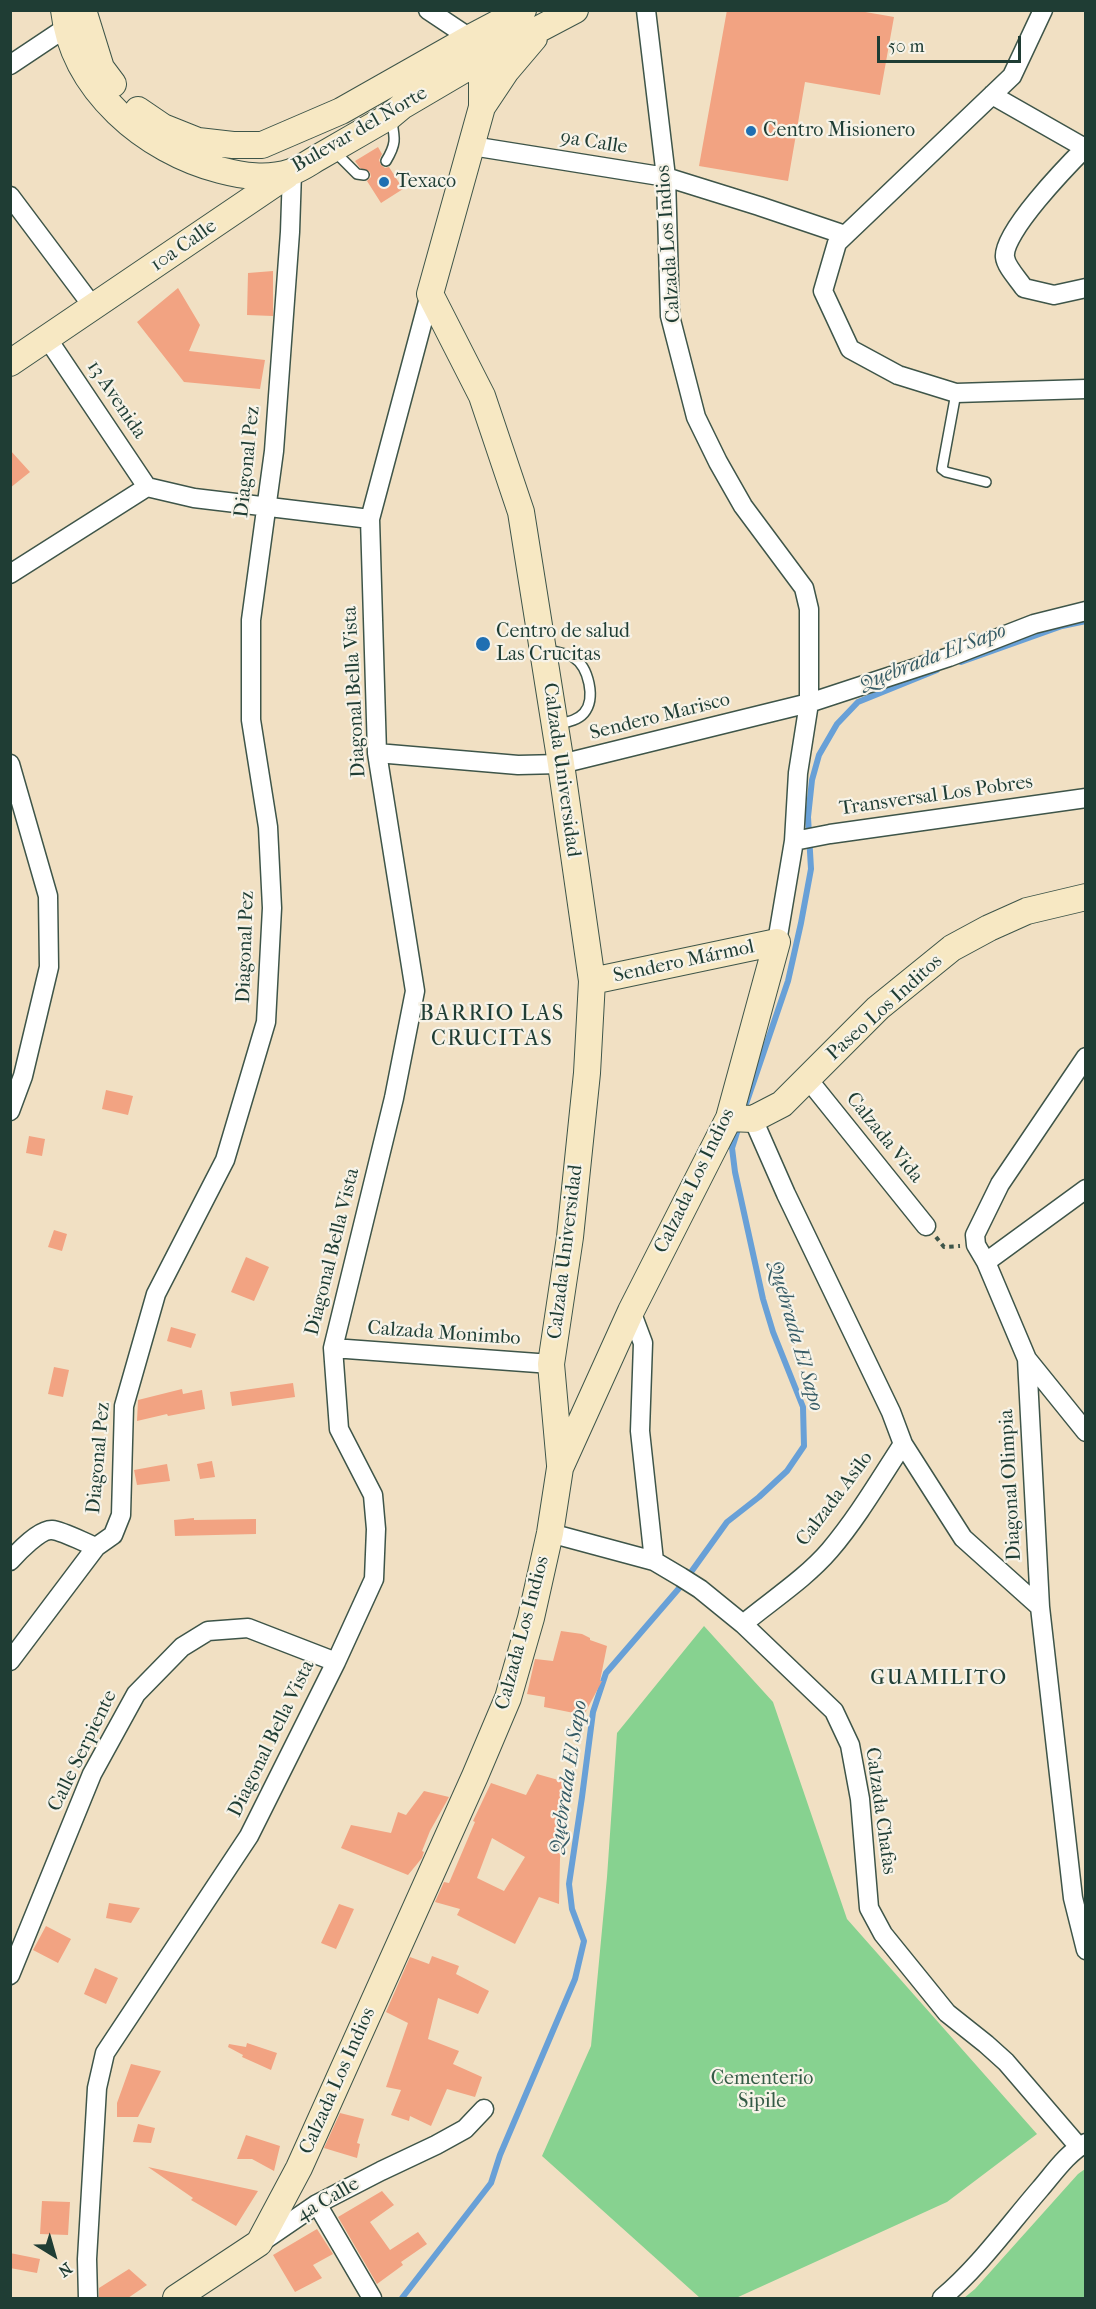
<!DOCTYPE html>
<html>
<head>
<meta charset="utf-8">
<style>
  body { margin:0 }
  #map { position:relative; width:1096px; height:2309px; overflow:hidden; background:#f1e0c3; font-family:"IM FELL French Canon",serif }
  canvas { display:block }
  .frame { position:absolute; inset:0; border:12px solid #1f3d34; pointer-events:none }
  .north { position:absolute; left:24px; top:2225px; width:60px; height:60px; -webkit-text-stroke:4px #f7f3e8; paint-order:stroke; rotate:143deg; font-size:16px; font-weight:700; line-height:24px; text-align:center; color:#1f3d34 }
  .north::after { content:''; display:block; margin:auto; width:21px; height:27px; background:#1f3d34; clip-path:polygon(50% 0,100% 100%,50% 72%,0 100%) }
  .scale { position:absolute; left:877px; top:36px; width:144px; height:27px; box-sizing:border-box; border:3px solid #1f3d34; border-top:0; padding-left:8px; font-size:18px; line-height:21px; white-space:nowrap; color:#1f3d34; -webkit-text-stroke:4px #f7f3e8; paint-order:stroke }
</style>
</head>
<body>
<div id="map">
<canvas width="1096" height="2309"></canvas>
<div class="frame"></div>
<div class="north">N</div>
<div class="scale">50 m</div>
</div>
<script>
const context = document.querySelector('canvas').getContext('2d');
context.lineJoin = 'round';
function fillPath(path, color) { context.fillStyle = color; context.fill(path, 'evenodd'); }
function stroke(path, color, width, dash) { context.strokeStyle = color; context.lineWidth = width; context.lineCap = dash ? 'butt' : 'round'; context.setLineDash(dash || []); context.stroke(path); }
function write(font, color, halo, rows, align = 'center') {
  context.font = font + ' "IM FELL French Canon",serif'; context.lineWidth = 4.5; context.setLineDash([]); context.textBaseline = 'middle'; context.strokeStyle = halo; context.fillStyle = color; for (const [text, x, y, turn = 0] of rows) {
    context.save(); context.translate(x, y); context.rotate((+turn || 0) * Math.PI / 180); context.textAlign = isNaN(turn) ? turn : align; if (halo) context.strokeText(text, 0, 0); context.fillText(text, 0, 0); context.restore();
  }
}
fillPath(new Path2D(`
  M704 1626 773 1702 847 1919 1037 2134 947 2202 736 2298H700L542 2156 591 2046 607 1877 617 1733Z
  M1085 2169V2298H964L975 2289 1078 2174Z`), '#87d290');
stroke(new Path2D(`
  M961 662 1062 626 1086 621
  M746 1104 788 981 801 923 811 869 808 817 812 780 819 755 837 724 858 702 937 670
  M402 2298 491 2183 500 2155 575 1979 584 1941 572 1909 569 1884 582 1797 593 1712 606 1673 681 1586 727 1522 759 1497 787 1471 804 1446 803 1407 773 1332 763 1299 735 1172 732 1148 739 1126`), '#68a0d7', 6);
fillPath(new Path2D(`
  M727 10H854L894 17 880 95 805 82 788 181 699 166Z
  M378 147 382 154 379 160 381 165 385 168 389 167 403 189 381 203 367 181 371 177 370 172 360 168 355 161Z
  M273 271V316L247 315 248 273Z
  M178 288 200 325 189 351 265 360 260 389 184 382 137 322Z
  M10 450 30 472 10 488Z
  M106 1090 133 1096 128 1115 102 1109Z
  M29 1136 45 1139 42 1156 26 1153Z
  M54 1230 67 1234 62 1251 48 1247Z
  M246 1257 269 1267 254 1301 231 1292Z
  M171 1327 196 1334 191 1348 167 1341Z
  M54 1367 69 1370 63 1397 48 1394Z
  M293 1383 295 1397 232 1406 230 1392Z
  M182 1389 183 1394 202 1390 205 1409 168 1416 167 1414 137 1421 138 1400Z
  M212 1461 215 1477 200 1479 197 1464Z
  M167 1464 170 1481 137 1485 134 1470Z
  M194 1518V1520L256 1519V1534L175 1536 174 1520Z
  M561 1631 582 1634 590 1638V1640L607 1646 600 1681H602L584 1715 544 1707 545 1697 527 1694 535 1659 553 1661Z
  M537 1774 569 1783 556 1821 567 1822 560 1858 559 1904 539 1897 515 1944 457 1915 460 1909 435 1902 444 1882 449 1883 475 1822 473 1821 491 1783 526 1795ZM492 1838 525 1857 504 1891 477 1878Z
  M424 1791 449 1797 430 1831 422 1851 424 1852 422 1858 408 1875 341 1848 351 1825 391 1833 398 1812 406 1815Z
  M109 1903 140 1908 131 1923 106 1918Z
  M339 1904 354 1909 336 1949 321 1943Z
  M46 1926 71 1939 58 1963 33 1950Z
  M432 1956 459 1966 456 1974 489 1991 478 2014 438 1998 428 2039 459 2051 453 2064 482 2077 475 2097 447 2089 431 2126 410 2116 409 2121 391 2115 401 2090 386 2087 408 2023 386 2012 410 1957 429 1964Z
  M95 1968 118 1978 106 2004 84 1994Z
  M247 2043 277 2053 271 2070 242 2057 243 2055 228 2047 229 2044 246 2047Z
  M131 2064 161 2071 138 2117H117V2103Z
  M340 2113 364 2119 357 2143 360 2144 357 2158 324 2148Z
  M138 2124 155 2128 151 2143 133 2142Z
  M246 2135 280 2146 274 2171 252 2159H237Z
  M148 2167 258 2191 236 2226 191 2200 193 2198Z
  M382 2191 394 2205 370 2222 390 2250 418 2232 427 2244 401 2262 403 2265 377 2284 338 2217Z
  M42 2201 70 2202 68 2235 40 2234Z
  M317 2229 333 2254 313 2265 322 2278 295 2292 273 2255Z
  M10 2253 40 2259 37 2273 10 2268Z
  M129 2269 147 2285 128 2298H99V2288Z`), '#f2a382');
const lane = new Path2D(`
  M334 151 357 174 364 175
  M386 161C397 143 395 138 391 118
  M956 393 942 469 946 472 986 482
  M545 649C554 652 565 653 573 657 589 667 596 699 584 713 577 721 566 722 557 724`);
const street = new Path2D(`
  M428 10 470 38 475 47
  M646 10 666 177 670 316 696 417 718 462 743 506 804 588 809 609V703L798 773 794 841 777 942
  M1043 10 1012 76 837 243 823 291 850 349 898 375 956 393 1086 389
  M10 65 76 21
  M992 95 1085 148
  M472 146 666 177 759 206 845 235
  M1086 147C1067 166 1002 233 1005 257 1006 267 1019 280 1024 288L1054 295 1086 288
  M10 196 94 308
  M47 338 147 487
  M10 574 147 487 194 498 370 519
  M377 753 518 765 561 764 809 703 949 657 1034 624 1086 611
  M10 764 48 896 49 967 23 1076 10 1111
  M794 841 830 834 1086 798
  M1086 1057 1000 1184 975 1235 976 1245 986 1262 1027 1359 1040 1607 1073 1898 1086 1950
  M807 1078 926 1226
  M753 1119 786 1194 891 1412 903 1444 963 1538 1040 1607
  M986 1262 1086 1189
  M631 1311 643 1343 640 1431 654 1561
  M333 1348 551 1364
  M1027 1359 1086 1432
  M550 1533 654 1561 681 1577 700 1589 743 1624 834 1711 850 1745 860 1799 869 1908 883 1934 947 2013 986 2044 1006 2062 1079 2147
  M10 1561C18 1552 40 1529 52 1530 63 1531 85 1543 96 1547
  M743 1624C772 1600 806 1578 830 1550 858 1517 880 1479 903 1444
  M10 1661 96 1547 113 1535 121 1515 124 1406 156 1294 225 1160 266 1022 272 908 268 827 251 720V620L274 451 290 232 292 172
  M10 1975 92 1774 136 1694 182 1647 208 1631 248 1628 336 1662
  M317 2204 372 2298
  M263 2241 317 2204 381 2171 436 2145 465 2129 484 2109
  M88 2298 87 2259 97 2088 105 2053 249 1836 336 1662 374 1579 376 1529 373 1495 339 1429 333 1348 394 1098 415 991 377 753 370 519 430 294
  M942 2298C979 2267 1008 2226 1040 2189 1053 2174 1068 2152 1086 2143`);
const secondary = new Path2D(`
  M64 10C73 90 146 151 220 170 243 176 267 180 291 172 301 169 310 162 319 157 343 143 366 130 390 116L402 106 482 59 575 10
  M83 10 101 68 113 84
  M482 59V107L430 294 482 396 521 512 561 764 592 981 587 1073 570 1237 551 1364 560 1465
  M482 107 506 71 534 38
  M138 110 163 127 198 141 233 145H262L341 111 470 38 523 10
  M10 363 286 176
  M729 1118 753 1119 782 1104 878 1008 952 948 989 928 1027 911 1086 897
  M176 2298 259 2243 299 2168 475 1776 508 1698 531 1618 550 1533 560 1468 631 1311 729 1118 777 942 592 981`);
stroke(lane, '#3e5549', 12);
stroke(street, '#3e5549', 21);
stroke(secondary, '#3e5549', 28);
stroke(new Path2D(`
  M936 1237 944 1247 960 1246`), '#3e5549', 4, [4.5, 4.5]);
stroke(lane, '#fff', 9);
stroke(street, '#fff', 18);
stroke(secondary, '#f7e8c3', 26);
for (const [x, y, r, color] of [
  [751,131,6,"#1f6fb2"],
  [384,182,6,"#1f6fb2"],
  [483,644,8,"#1f6fb2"]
]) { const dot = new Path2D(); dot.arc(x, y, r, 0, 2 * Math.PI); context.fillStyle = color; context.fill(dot); stroke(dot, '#f7f3e8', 2); }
write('20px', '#1f3d34', '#f7f3e8', [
  ["Bulevar del Norte",360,130,-30],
  ["9a Calle",594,143,9],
  ["Calzada Los Indios",669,244,-94],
  ["10a Calle",184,246,-35],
  ["13 Avenida",116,400,56],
  ["Diagonal Pez",248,462,-84],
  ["Diagonal Bella Vista",355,692,-93],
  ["Sendero Marisco",660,717,-14],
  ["Calzada Universidad",561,770,82],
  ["Transversal Los Pobres",936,796,-8],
  ["Diagonal Pez",246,947,-88],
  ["Sendero Mármol",684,962,-12],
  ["Paseo Los Inditos",885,1008,-42],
  ["Calzada Vida",884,1138,51],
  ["Calzada Los Indios",695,1181,-64],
  ["Diagonal Bella Vista",333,1252,-76],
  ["Calzada Universidad",566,1252,-83],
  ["Calzada Monimbo",444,1334,4],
  ["Diagonal Pez",99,1458,-85],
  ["Diagonal Olimpia",1011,1485,-93],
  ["Calzada Asilo",835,1499,-53],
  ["Calzada Los Indios",523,1633,-75],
  ["Diagonal Bella Vista",272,1739,-64],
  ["Calle Serpiente",83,1751,-64],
  ["Calzada Chafas",880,1811,82],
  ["Calzada Los Indios",338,2081,-66],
  ["4a Calle",328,2200,-30]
]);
write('20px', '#1f3d34', '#f7f3e8', [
  ["Centro Misionero",763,131],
  ["Texaco",396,182],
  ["Centro de salud",496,632],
  ["Las Crucitas",496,655]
], 'left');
write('20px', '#345b46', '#f7f3e8', [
  ["Cementerio",762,2079],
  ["Sipile",762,2102]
]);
write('italic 21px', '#355b65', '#f7f3e8', [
  ["Quebrada El Sapo",933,658,-21],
  ["Quebrada El Sapo",795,1336,74],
  ["Quebrada El Sapo",569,1777,-81]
]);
context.letterSpacing = '1.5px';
write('21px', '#1f3d34', '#f7f3e8', [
  ["GUAMILITO",939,1679]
]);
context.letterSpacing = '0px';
context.letterSpacing = '1.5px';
write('22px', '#1f3d34', '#f7f3e8', [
  ["BARRIO LAS",492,1015],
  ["CRUCITAS",492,1040]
]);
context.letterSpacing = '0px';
</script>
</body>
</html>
